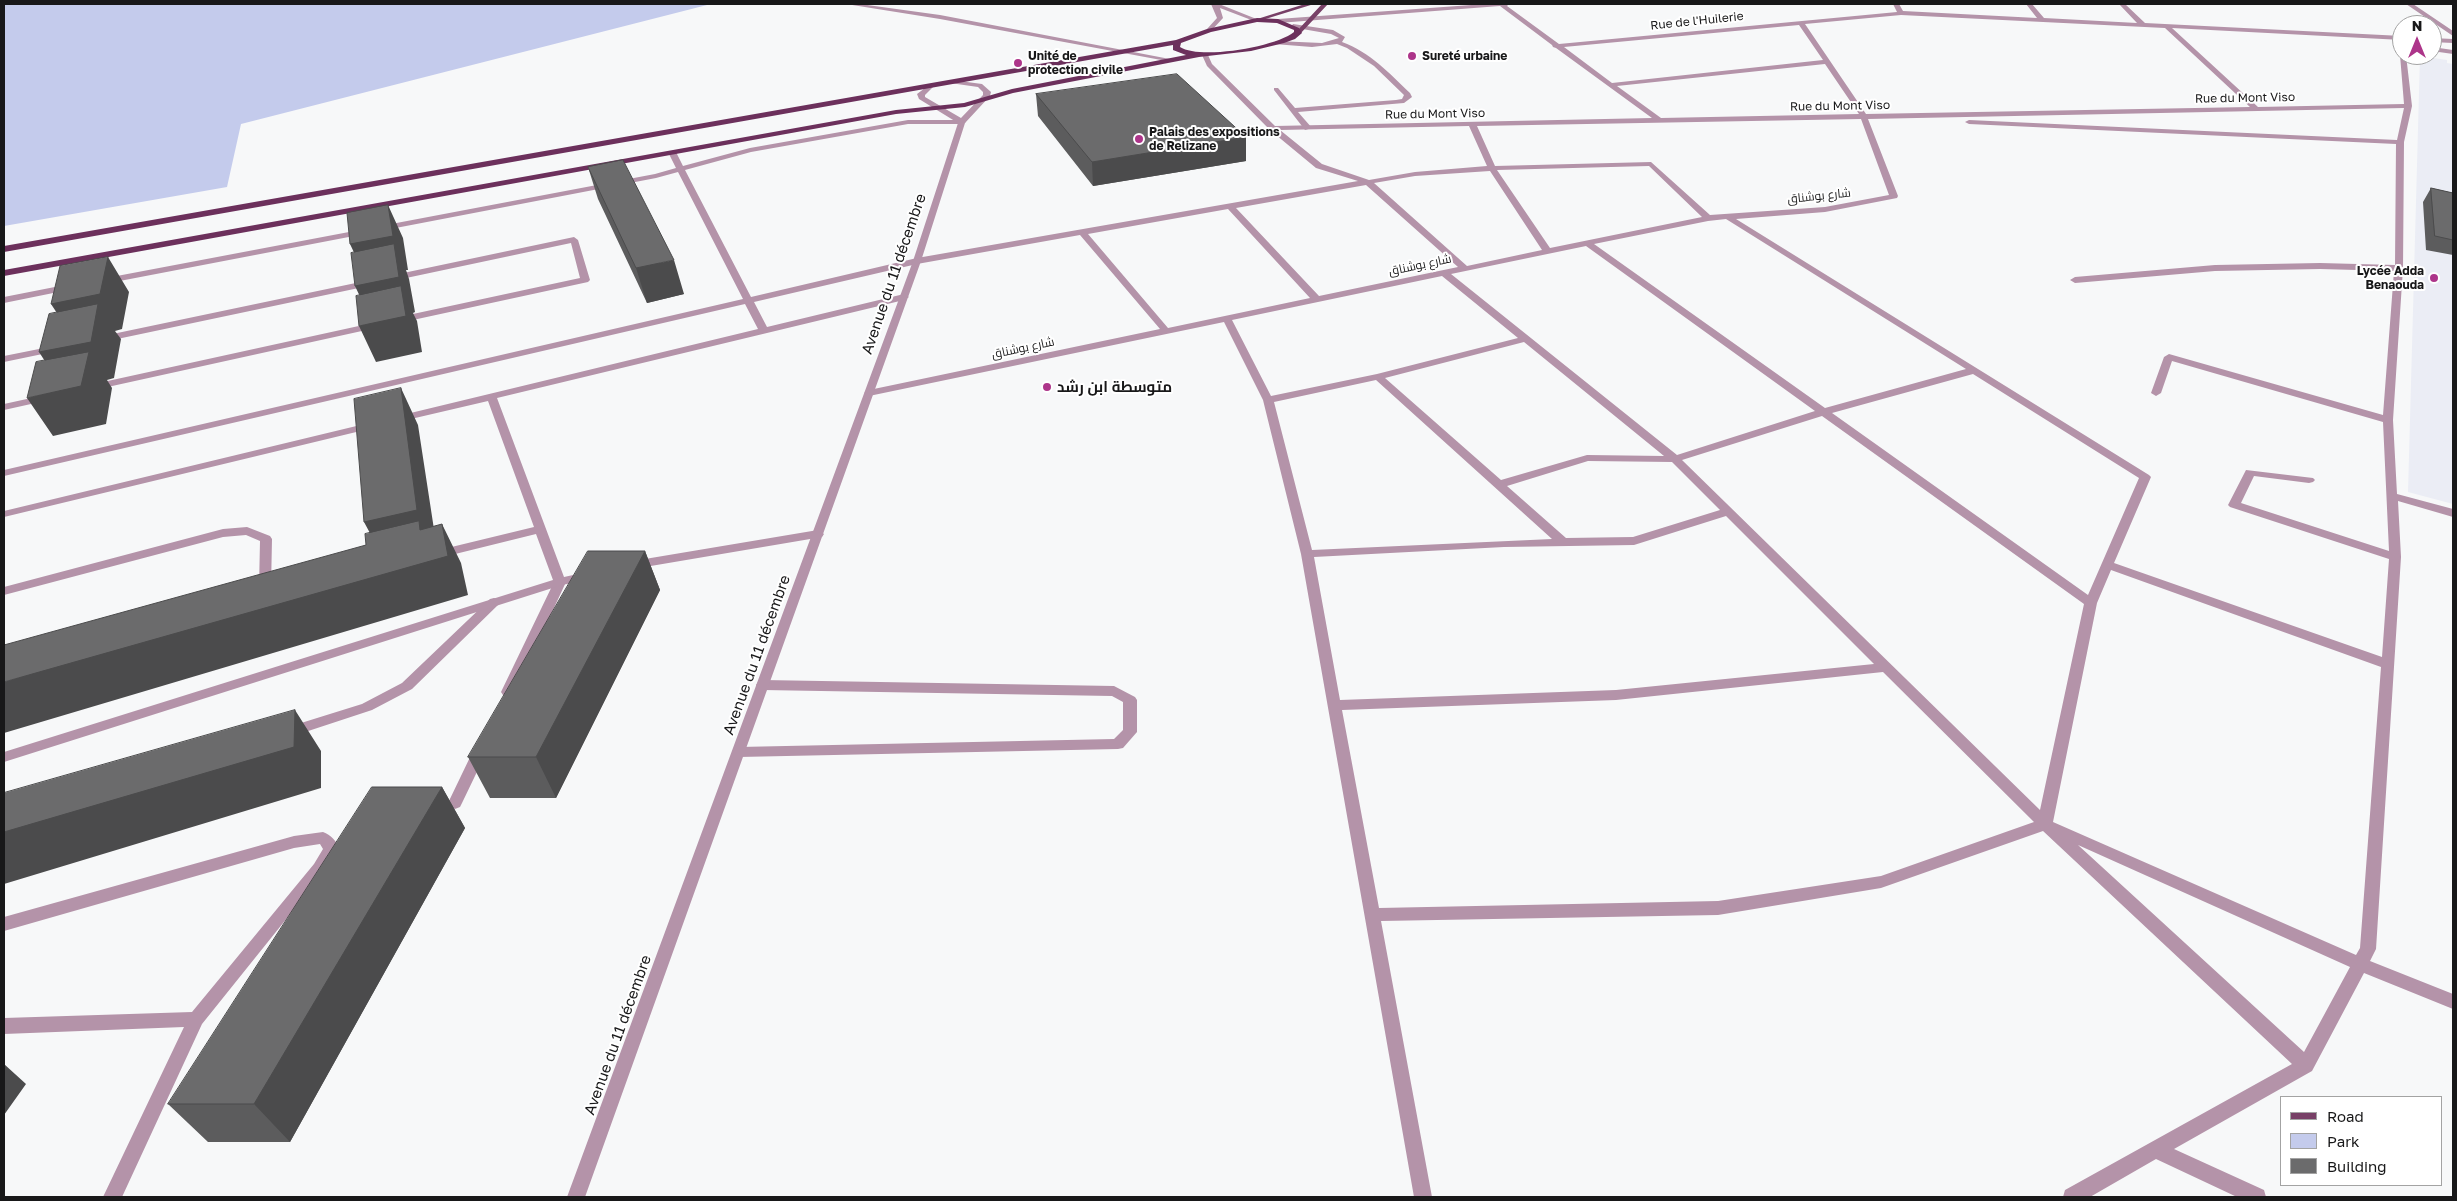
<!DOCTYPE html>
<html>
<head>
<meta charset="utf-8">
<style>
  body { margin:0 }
  #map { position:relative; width:2457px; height:1201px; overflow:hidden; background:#f7f8f9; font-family:"Golos Text",sans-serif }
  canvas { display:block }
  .frame { position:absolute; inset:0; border:5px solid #181819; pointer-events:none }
  .legend { position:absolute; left:2280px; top:1096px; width:162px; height:90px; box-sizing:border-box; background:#fff; border:1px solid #a3a3a3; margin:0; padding:6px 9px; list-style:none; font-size:15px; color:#181819 }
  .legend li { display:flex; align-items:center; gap:10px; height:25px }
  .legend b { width:25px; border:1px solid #a3a3a3 }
  .north { position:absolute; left:2392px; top:15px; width:50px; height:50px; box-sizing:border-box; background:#fff; border:1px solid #a3a3a3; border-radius:50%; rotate:0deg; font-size:14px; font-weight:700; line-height:20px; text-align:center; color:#181819 }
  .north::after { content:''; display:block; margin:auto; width:18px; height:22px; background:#ad358a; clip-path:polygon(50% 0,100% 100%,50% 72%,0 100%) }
</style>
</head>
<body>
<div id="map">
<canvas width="2457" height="1201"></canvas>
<div class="frame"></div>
<ul class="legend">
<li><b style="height:6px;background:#784067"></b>Road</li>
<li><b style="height:14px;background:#c4cbec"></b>Park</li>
<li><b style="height:14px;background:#6b6b6c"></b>Building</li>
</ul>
<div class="north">N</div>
</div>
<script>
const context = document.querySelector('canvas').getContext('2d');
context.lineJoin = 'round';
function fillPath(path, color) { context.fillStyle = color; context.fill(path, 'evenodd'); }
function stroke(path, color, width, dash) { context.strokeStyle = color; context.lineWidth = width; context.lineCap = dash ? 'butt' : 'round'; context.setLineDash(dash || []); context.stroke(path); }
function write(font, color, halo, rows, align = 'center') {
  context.font = font + ' "Golos Text",Cairo,sans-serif'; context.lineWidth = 4; context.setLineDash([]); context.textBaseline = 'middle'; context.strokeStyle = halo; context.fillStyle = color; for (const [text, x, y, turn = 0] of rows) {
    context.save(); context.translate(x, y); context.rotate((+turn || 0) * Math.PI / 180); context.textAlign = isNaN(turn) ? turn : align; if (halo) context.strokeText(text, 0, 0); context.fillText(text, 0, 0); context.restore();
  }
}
fillPath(new Path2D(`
  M2420 56 2447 60V63L2453 64V504L2408 492Z`), '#ebedf5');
fillPath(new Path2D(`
  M4 4H711L241 124 227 187 4 226Z`), '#c4cbec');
fillPath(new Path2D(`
  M1293 24 1333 30 1345 37 1342 42C1370 52 1389 73 1410 93L1412 97 1404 103 1298 112 1312 128 1305 130 1274 90V88H1278L1295 108 1396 100 1402 99 1404 95 1374 66 1347 48 1337 44 1312 47 1274 44 1276 41 1322 43 1339 38 1331 34 1291 27Z
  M560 578 566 582 515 692 513 695H503L501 692 554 582Z
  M494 598 498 599 500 602 498 605 412 689 372 710 290 737 285 736 283 732 285 728 362 704 402 683 490 599Z
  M763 680 1114 686 1135 697 1137 700V732L1123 748 1118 749 739 757 734 756 732 752 734 748 739 747 1114 739 1123 730V702L1112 696 763 690 758 688 756 685 758 682Z
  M480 746 485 747 487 751 462 803 460 807 455 809 450 807 448 803 473 751 475 747Z
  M323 832C331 835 336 841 340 848L324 872 202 1024 122 1197H103L184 1027 4 1034V1018L192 1012 314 864 323 849 320 844 294 848 4 931V917L294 836Z`), '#b493a9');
fillPath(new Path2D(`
  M1211 4H1219L1259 20 1254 21 1220 8 1223 18 1211 31H1207V29L1217 18Z
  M1485 4H1509L1507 6 1559 44 1897 12 1893 4H1899L1903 11 2037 18 2026 4H2032L2044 18 2137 23 2119 4H2125L2145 23 2402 36V40L2172 28 2258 107 2404 104 2400 55 2402 53V55H2406L2412 106 2404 142 2403 268 2393 420 2397 494 2453 509V517L2398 501 2401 557 2376 949 2370 961 2453 994V1009L2364 973 2312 1071 2174 1149 2264 1190 2266 1197H2237L2156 1159 2090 1197H2063L2065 1190 2292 1064 2043 831 1881 888 1718 915 1381 921 1432 1197H1414L1301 554 1263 400 1224 322 869 396 864 393 869 390 1160 329 1080 235 917 264 754 302 767 327 904 294 909 297 904 300 497 398 564 577 587 572 591 573 593 576 591 579 562 585 4 762V752L553 580 536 534 439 558 433 554 435 551 534 527 488 401 398 422 394 421V417L758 329 745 304 4 476V470L743 299 678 172 656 178 104 284 101 283V279L655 174 676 168 669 154 673 152H676L683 166 750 148 908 120H962L966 122 962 124H908L751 152 685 170 751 297 917 258 1358 181 1316 168 1270 130 1207 66 1202 55 1205 53 1208 55 1212 64 1275 126 1652 118 1556 48 1553 47 1552 45 1500 6 1278 23 1275 21 1278 19ZM1901 15 2165 28 2250 107 1866 114 1805 24ZM1799 25 1823 60 1612 83 1564 47ZM1825 64 1859 114 1661 118 1617 86ZM2404 108 2397 140 1969 120 1965 122 1969 124 2396 144 2395 265 2320 263 2215 265 2075 277 2070 280 2075 283 2215 271 2320 269 2394 271 2383 415 2169 354 2164 357 2151 393 2156 396 2161 393 2172 361 2383 422 2389 551 2241 503 2254 476 2309 483 2313 482 2315 480 2313 478 2246 470 2228 505 2230 507 2389 559 2382 657 2114 563 2151 477 2149 475 1736 219 1825 212 1897 198 1898 196 1868 119ZM1861 119 1889 195 1825 207 1710 215 1651 162 1495 166 1477 126ZM1469 126 1487 166 1415 172 1369 180 1322 164 1280 130ZM1649 166 1702 217 1550 248 1497 170ZM1490 171 1542 250 1467 266 1374 183 1415 176ZM1366 185 1458 267 1319 296 1236 208ZM1228 209 1310 298 1168 328 1088 234ZM1726 219 1966 369 1825 408 1594 244 1708 221ZM1586 246 1815 411 1677 455 1451 274ZM1442 276 1518 338 1377 374 1271 396 1232 320ZM1524 342 1664 456 1587 455 1501 480 1385 378ZM1973 374 2139 478 2088 595 1832 413ZM1376 380 1552 539 1312 550 1274 402ZM1822 416 2084 604 2040 810 1682 460ZM1588 461 1672 462 1720 510 1633 537 1566 538 1507 486ZM1726 516 1874 664 1616 690 1340 700 1314 557 1504 547 1634 545ZM2111 570 2381 667 2360 948 2356 955 2053 822 2097 603ZM1883 672 2034 822 1881 876 1718 901 1379 908 1342 710 1616 700ZM2078 845 2350 967 2304 1052Z
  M2406 4H2413L2453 31V36Z
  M2432 38 2453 39V43L2432 42Z
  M2432 47 2453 50V54L2432 51Z
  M574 237 578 240 590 280 588 282 399 323 394 320 399 317 580 278 571 243 392 281 387 278 389 276Z
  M370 280 375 283 373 285 103 342 98 339 103 336Z
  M70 284 73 285V289L4 303V297Z
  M377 322 382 325 380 327 94 390 89 387 94 384Z
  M54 346 59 349 57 351 4 362V356Z
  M45 395 50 398 49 400 4 410V404Z
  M373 422 377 423V427L4 517V511Z
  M247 527 270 536 272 539 271 588 269 591H261L259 588 260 541 246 535 223 537 4 595V587L223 529Z
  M818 530 824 534 822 537 633 569 627 565 633 561Z`), '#b493a9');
fillPath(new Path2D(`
  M846 4H860L940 15 1175 60 1172 62 940 19Z
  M952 80 982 84 991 92 990 96 965 123 921 261 585 1197H567L913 261 958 123 919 99 917 94 929 85H933V87L925 95V97L961 118 983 95V92L978 87 950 83 949 82Z`), '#b493a9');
fillPath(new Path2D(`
  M1305 4H1314L1259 21 1254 20Z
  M1322 4H1328L1300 34H1296V32Z`), '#784067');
fillPath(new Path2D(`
  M1257 18 1278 19 1299 28 1302 33 1295 39 1284 43 1251 51 1199 57 1013 93 965 107 896 114 4 276V270L896 110 964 103 1012 89 1186 55 1173 50V45L4 252V246L1176 40 1207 29ZM1257 22 1277 23 1294 30V32C1276 47 1200 60 1180 47L1181 43 1211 32Z`), '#6c305c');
fillPath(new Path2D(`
  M1036 94 1246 137V161L1093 186 1038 116Z
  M588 167 684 294 647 303 598 199Z
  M2431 188 2453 193V255L2426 250 2423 202Z
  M645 551 660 590 556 798H490L468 757Z
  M442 787 465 828 290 1142H208L168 1104Z`), '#5c5c5d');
fillPath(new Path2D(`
  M1246 137V161L1093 186 1092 162Z
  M388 205 403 238 408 270H406L409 279 415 312 413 313 417 321 422 352 376 362 359 326 372 322 355 286 366 278 350 244Z
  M108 257 129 292 122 329 115 331 121 339 114 378 107 380 112 388 106 424 53 436 27 398 63 389 39 352 74 339 51 304Z
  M674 260 684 294 647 303 636 268Z
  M401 388 418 425 437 549 442 524 461 563 468 595 4 733V682L385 561 364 522Z
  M645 551 660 590 556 798 536 757Z
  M295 710 321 751V788L4 884V832Z
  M442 787 465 828 290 1142 254 1104Z
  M4 1064 26 1084 4 1115Z`), '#4b4b4c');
const building = new Path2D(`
  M1177 74 1246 137 1092 162 1036 94Z
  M623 160 674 260 636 268 588 167Z
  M2431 188 2453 193V240L2435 236Z
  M388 205 393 236 350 244 347 213Z
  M394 244 399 277 355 286 351 253Z
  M108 257 100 294 51 304 60 266Z
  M401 286 406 316 359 326 356 296Z
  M98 304 91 342 39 352 49 314Z
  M89 352 81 386 27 398 36 362Z
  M401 388 417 510 364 522 354 399Z
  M419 521 420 530 442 524 448 556 4 682V645L366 545 365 534Z
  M588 551H645L536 757H468Z
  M295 710 294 747 4 832V793Z
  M372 787H442L254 1104H168Z`);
fillPath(building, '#6b6b6c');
stroke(building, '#4b4b4c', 1);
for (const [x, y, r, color] of [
  [1412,56,5,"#ad358a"],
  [1018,63,5,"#ad358a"],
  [1139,139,5,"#ad358a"],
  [2434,278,5,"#ad358a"],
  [1047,387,5,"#ad358a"]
]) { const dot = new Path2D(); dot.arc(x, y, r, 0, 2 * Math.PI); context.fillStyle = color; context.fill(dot); stroke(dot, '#fff', 2); }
write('12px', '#181819', '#fff', [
  ["Rue de l'Huilerie",1697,21,-6],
  ["Rue du Mont Viso",2245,98,-1],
  ["Rue du Mont Viso",1840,106,-1],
  ["Rue du Mont Viso",1435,114,-1],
  ["شارع بوشناق",1819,196,-6],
  ["شارع بوشناق",1420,265,-12],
  ["شارع بوشناق",1023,348,-12]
]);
write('bold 12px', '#181819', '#fff', [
  ["Unité de",1028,56],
  ["protection civile",1028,70],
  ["Sureté urbaine",1422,56],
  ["Palais des expositions",1149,132],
  ["de Relizane",1149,146],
  ["Lycée Adda",2424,271,"right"],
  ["Benaouda",2424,285,"right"]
], 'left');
write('15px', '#181819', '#fff', [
  ["Avenue du 11 décembre",894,274,-71],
  ["Avenue du 11 décembre",757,655,-70],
  ["Avenue du 11 décembre",618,1035,-70]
]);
write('bold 15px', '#181819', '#fff', [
  ["متوسطة ابن رشد",1057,387]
], 'left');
</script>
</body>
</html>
